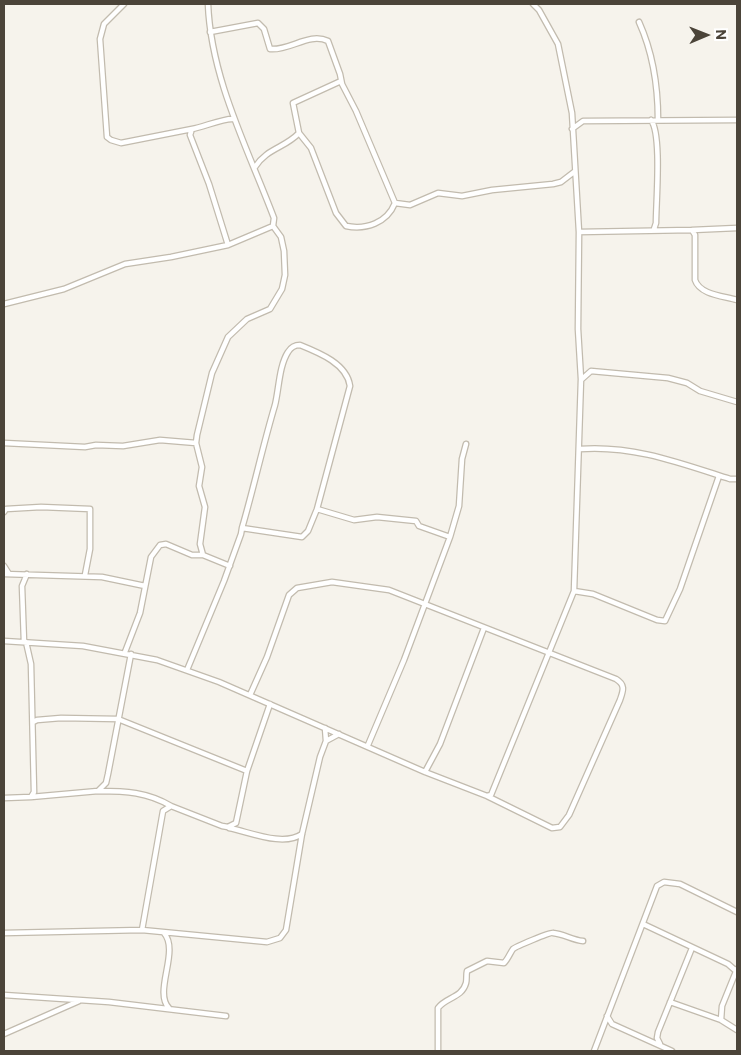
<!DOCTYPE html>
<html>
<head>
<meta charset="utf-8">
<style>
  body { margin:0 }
  #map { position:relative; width:741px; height:1055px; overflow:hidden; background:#f6f3ec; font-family:Commissioner,sans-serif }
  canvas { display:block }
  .frame { position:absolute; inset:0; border:5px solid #4b4439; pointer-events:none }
  .north { position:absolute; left:681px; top:10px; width:50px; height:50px; -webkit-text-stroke:4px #fff; paint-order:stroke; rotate:89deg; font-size:14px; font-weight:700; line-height:20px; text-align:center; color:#4b4439 }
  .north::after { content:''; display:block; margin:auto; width:18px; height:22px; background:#4b4439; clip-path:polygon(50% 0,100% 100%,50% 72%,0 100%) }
</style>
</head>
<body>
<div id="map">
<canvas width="741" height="1055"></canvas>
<div class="frame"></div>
<div class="north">N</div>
</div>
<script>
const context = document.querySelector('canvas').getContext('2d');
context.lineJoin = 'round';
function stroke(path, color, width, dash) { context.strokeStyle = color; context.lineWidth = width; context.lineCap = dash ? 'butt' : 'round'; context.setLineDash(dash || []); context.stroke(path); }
const minor = new Path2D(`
  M124 4 104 24 100 39 107 137 111 140 121 143 192 129
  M639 22C653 53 658 86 658 120
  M210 32 258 23 264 29 270 49C290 51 309 32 328 41L340 74 342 84 356 111 395 203 410 205 438 193 462 196 492 190 553 184 561 182 574 172
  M341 81 293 103 299 133 311 148 336 213 346 226C366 230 387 223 395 203
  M651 120C662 134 656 202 656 223L654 229
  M572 129 583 121 737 120
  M255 167C267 148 285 148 299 133
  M692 230 737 228
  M579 232 692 230 695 235V280C700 295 724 296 737 300
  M228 245 209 184 190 135 192 129C203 127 225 118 233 119
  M4 304 64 289 125 264 171 257 228 245 273 226 274 218C248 149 211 79 208 4
  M582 379 591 371 668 378 687 383 700 391 737 402
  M4 443 85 447 96 445 123 446 160 440 196 443
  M580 449C633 445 680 463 730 479H737
  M317 509 354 520 377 517 416 521 419 526 450 537
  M4 512 6 509 41 507 90 509V549L85 575
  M203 555 200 544 205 507 199 486 202 467 196 443 197 435 212 373 228 337 247 319 270 309 282 289 285 275 284 251 281 237 273 226
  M4 566 9 574
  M4 574 102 577 145 586
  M574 591 593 594 657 620 665 621 680 589 719 476
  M4 641 83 646 157 660 219 682 425 772 487 796 491 795 574 591 581 379 578 329 579 232 572 113 558 44 539 10 533 4
  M24 642 22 586 27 574
  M125 652 140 613 151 557 160 545 166 544 192 555H203L230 566
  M187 670 224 581 241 534 242 528C254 487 263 445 275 405 279 389 279 366 288 352 291 347 295 345 300 345 320 353 347 364 350 386L317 509 308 531 302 537 242 528
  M250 695 267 657 289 595 297 588 332 582 389 590 616 679C626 685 623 691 620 700L569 815 560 827 552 828 487 796
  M33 722 37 720 61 718 118 719 247 771
  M325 728 326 741
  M368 745 404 660 450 537 459 506 462 459 466 444
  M425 772 440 744 484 628
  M98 791C126 791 147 792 171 806
  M31 797 98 791 106 783 108 774 131 654
  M4 798 31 797 34 792 31 664 26 642
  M229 828C250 832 283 847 302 834
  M643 924 728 964 736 971
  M142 930 163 811 171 806 222 826 228 827 236 823 247 771 270 704
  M4 933 142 930 267 942 280 938 286 930 302 834 320 757 326 741 339 734
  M164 933C180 951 153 992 169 1008
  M4 995 109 1002 226 1016
  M670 1002 721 1020 737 1030
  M607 1016 612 1024 672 1051
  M721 1020 722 1006 737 969
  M4 1034 79 1001
  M660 1044 657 1038 658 1032 692 948
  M438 1051V1008C446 997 462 998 466 983 467 979 466 975 467 971L487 961 504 963C508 959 510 953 513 949 515 947 550 932 553 933 564 934 572 940 583 941
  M594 1051 657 886 664 882 680 884 737 912`);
stroke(minor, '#c2bbae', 7);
stroke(minor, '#fff', 4.5);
</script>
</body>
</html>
